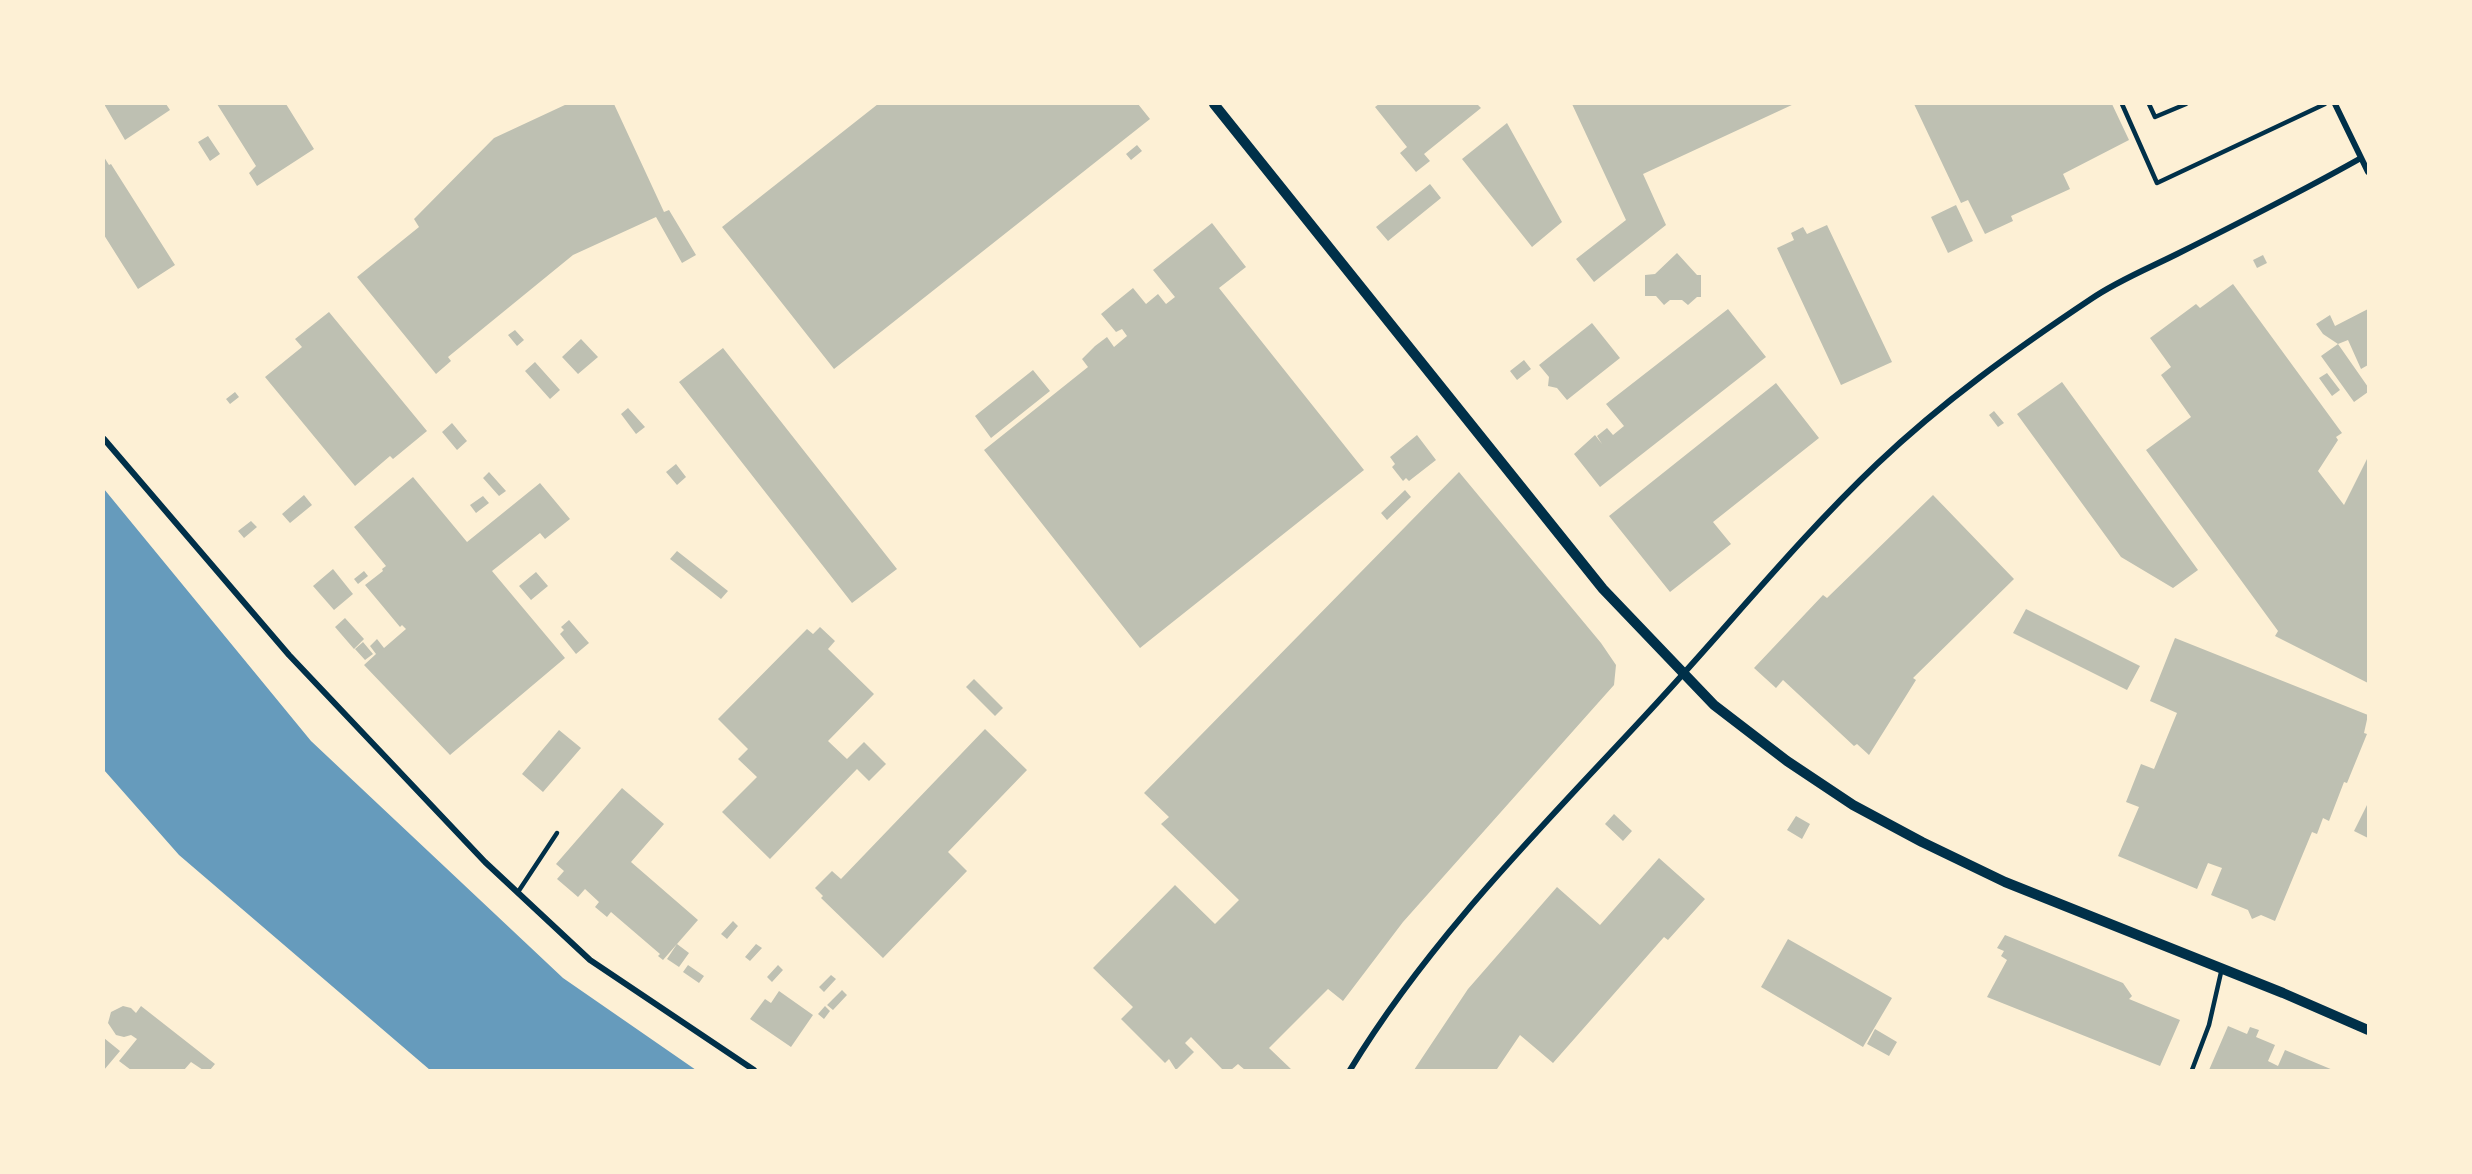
<!DOCTYPE html>
<html>
<head>
<meta charset="utf-8">
<style>
  body { margin:0 }
  #map { position:relative; width:2472px; height:1174px; overflow:hidden; background:#fdf0d5; font-family:"Public Sans",sans-serif }
  canvas { display:block }
  .frame { position:absolute; inset:0; border:105px solid #fdf0d5; pointer-events:none }
</style>
</head>
<body>
<div id="map">
<canvas width="2472" height="1174"></canvas>
<div class="frame"></div>
</div>
<script>
const context = document.querySelector('canvas').getContext('2d');
context.lineJoin = 'round';
function fillPath(path, color) { context.fillStyle = color; context.fill(path, 'evenodd'); }
function stroke(path, color, width, dash) { context.strokeStyle = color; context.lineWidth = width; context.lineCap = dash ? 'butt' : 'round'; context.setLineDash(dash || []); context.stroke(path); }
fillPath(new Path2D(`
  M104 489 311 741 563 978 696 1070H430L179 855 104 770Z`), '#669bbc');
fillPath(new Path2D(`
  M104 104H166L170 110 125 140Z
  M217 104H286L314 149 257 186 249 173 256 166Z
  M567 104H614L664 212 669 210 696 255 682 263 656 217 573 255 448 357 451 361 436 374 357 277 419 227 414 219 494 138Z
  M878 104H1138L1150 119 834 369 722 227Z
  M1379 104H1477L1481 108 1424 154 1430 161 1416 172 1400 153 1407 147 1375 107Z
  M1572 104H1794L1643 174 1666 225 1594 282 1576 259 1626 220Z
  M1914 104H2112L2129 140 2063 174 2070 189 2011 216 2013 221 1985 234 1968 200 1961 203Z
  M1507 123 1562 222 1532 247 1462 159Z
  M208 136 220 154 210 161 198 142Z
  M1137 145 1142 151 1131 160 1126 154Z
  M104 157 109 165 111 164 175 265 138 289 104 235Z
  M1430 184 1441 198 1388 241 1376 227Z
  M1956 205 1973 241 1948 253 1931 217Z
  M1212 223 1246 267 1219 288 1364 470 1140 648 984 450 1088 367 1082 359 1095 346 1107 337 1114 347 1127 336 1122 329 1116 332 1101 314 1133 288 1146 304 1158 294 1166 304 1175 297 1153 270Z
  M1827 225 1892 362 1841 385 1777 248 1794 240 1791 233 1803 227 1807 234Z
  M1677 253 1697 275H1701V297H1697L1688 305 1682 300H1670L1664 305 1656 296H1645V275L1655 274Z
  M2263 255 2267 263 2257 268 2253 260Z
  M2233 284 2342 433 2336 437 2338 440 2318 471 2344 505 2368 457V683L2275 636 2278 631 2146 450 2191 417 2161 375 2171 367 2150 338 2196 304 2200 308Z
  M1728 309 1766 357 1600 487 1574 454 1595 435 1602 444 1597 436 1607 428 1613 435 1624 426 1606 404Z
  M2368 309V365L2361 369 2348 340 2338 344 2323 334 2316 324 2330 315 2335 326Z
  M329 312 427 431 393 459 390 456 355 486 265 377 302 347 295 339Z
  M1592 323 1620 358 1567 400 1557 388 1548 386 1549 377 1539 365Z
  M515 330 524 340 517 346 508 335Z
  M581 339 598 357 578 374 562 357Z
  M2338 344 2368 387V392L2354 402 2321 356Z
  M723 348 897 569 852 603 679 382Z
  M1524 360 1531 369 1517 380 1510 371Z
  M535 362 560 390 550 399 525 371Z
  M1033 370 1050 391 991 438 975 416Z
  M2327 373 2340 390 2332 396 2319 378Z
  M2062 382 2198 570 2173 588 2121 557 2017 414Z
  M1776 383 1819 438 1713 522 1731 544 1670 592 1609 516Z
  M235 392 239 397 230 404 226 399Z
  M628 408 645 427 636 434 621 414Z
  M1994 411 2004 423 1998 427 1989 415Z
  M452 423 467 441 457 450 442 432Z
  M1417 435 1436 460 1409 481 1406 478 1403 481 1392 467 1395 464 1390 457Z
  M676 464 686 477 677 485 666 472Z
  M489 472 506 491 499 496 483 478Z
  M1459 472 1601 643 1616 665 1614 685 1403 922 1343 1001 1328 989 1269 1048 1292 1070H1245L1238 1064 1231 1070H1223L1191 1037 1185 1043 1194 1052 1176 1070 1169 1059 1165 1063 1121 1019 1133 1007 1093 968 1175 885 1215 924 1239 900 1161 824 1169 817 1144 793Z
  M413 477 467 542 540 483 570 519 545 539 540 533 492 571 565 658 450 755 364 665 376 654 370 646 377 639 384 648 406 629 402 625 400 627 365 585 383 571 382 569 386 566 354 527Z
  M1405 490 1411 497 1387 520 1381 513Z
  M304 495 312 505 290 523 282 514Z
  M1933 495 2014 579 1913 678 1916 680 1869 755 1857 744 1854 746 1783 680 1776 688 1754 668 1823 595 1827 598Z
  M483 496 489 503 476 513 470 505Z
  M251 521 257 527 244 538 238 531Z
  M677 551 728 591 721 599 670 559Z
  M333 569 353 594 334 610 313 586Z
  M364 571 368 576 358 584 354 579Z
  M536 572 548 586 531 600 519 586Z
  M2026 609 2140 666 2127 690 2013 633Z
  M345 618 364 639 354 649 335 627Z
  M569 620 589 643 576 654 560 634 564 630 561 627Z
  M820 627 835 641 828 649 874 694 828 741 847 759 864 742 886 764 869 781 857 769 770 859 722 812 757 777 738 759 748 749 718 719 807 629 813 634Z
  M2175 638 2368 715 2364 733 2367 734 2347 783 2344 782 2329 821 2323 818 2317 834 2312 832 2275 921 2261 915 2252 919 2248 910 2211 895 2222 868 2208 863 2197 889 2118 856 2139 807 2126 802 2141 764 2154 769 2177 713 2150 701Z
  M363 642 373 654 365 660 355 649Z
  M974 679 1003 708 995 716 966 687Z
  M985 729 1027 770 948 852 967 871 883 958 821 898 823 896 815 888 832 871 841 879Z
  M559 730 581 748 543 792 522 774Z
  M622 788 664 824 631 862 698 920 663 960 658 956 660 954 611 912 607 917 595 907 599 902 585 889 578 897 557 879 564 871 556 864Z
  M2368 803V838L2354 831Z
  M1614 814 1632 831 1623 841 1605 824Z
  M1796 816 1810 824 1802 839 1787 830Z
  M1659 858 1705 899 1668 940 1664 937 1553 1063 1520 1035 1497 1069 1500 1070H1414L1468 989 1557 887 1600 925Z
  M733 921 738 926 727 939 721 934Z
  M2005 935 2123 983 2132 996 2129 999 2180 1020 2160 1066 1987 997 2007 960 2001 956 2004 951 1997 948Z
  M1788 939 1892 998 1863 1047 1761 987Z
  M677 944 689 953 679 967 667 959Z
  M756 944 762 948 750 961 745 957Z
  M688 965 704 976 699 983 683 972Z
  M778 965 783 970 772 982 767 977Z
  M831 975 836 979 824 992 819 987Z
  M842 990 847 995 833 1010 827 1005Z
  M779 991 813 1015 791 1047 750 1019 765 999 771 1003Z
  M123 1006 131 1008 136 1013 141 1006 215 1064 210 1070H203L191 1062 184 1070H131L119 1061 137 1039 131 1035 124 1037 116 1035 108 1023 111 1012Z
  M825 1006 830 1011 824 1019 818 1014Z
  M2228 1026 2247 1034 2250 1027 2259 1030 2256 1037 2275 1045 2268 1061 2278 1066 2285 1050 2333 1070H2209Z
  M1875 1029 1897 1042 1889 1056 1867 1044Z
  M104 1038 120 1051 104 1070Z`), '#bec0b2');
stroke(new Path2D(`
  M2122 104 2157 183 2325 104
  M2149 104 2155 117 2186 104
  M518 892 557 833
  M2192 1070 2209 1025 2222 968`), '#003049', 4.5);
stroke(new Path2D(`
  M2335 104 2368 172
  M104 439 289 655 485 862 590 960 754 1070
  M1350 1070C1428 941 1539 830 1642 719 1721 635 1793 544 1877 464 1942 402 2016 349 2091 299 2117 281 2149 268 2177 254 2239 223 2301 192 2361 158`), '#003049', 6);
stroke(new Path2D(`
  M1214 104 1603 589 1714 705 1787 761 1853 805 1922 842 2005 882 2283 993 2368 1030`), '#003049', 10);
</script>
</body>
</html>
